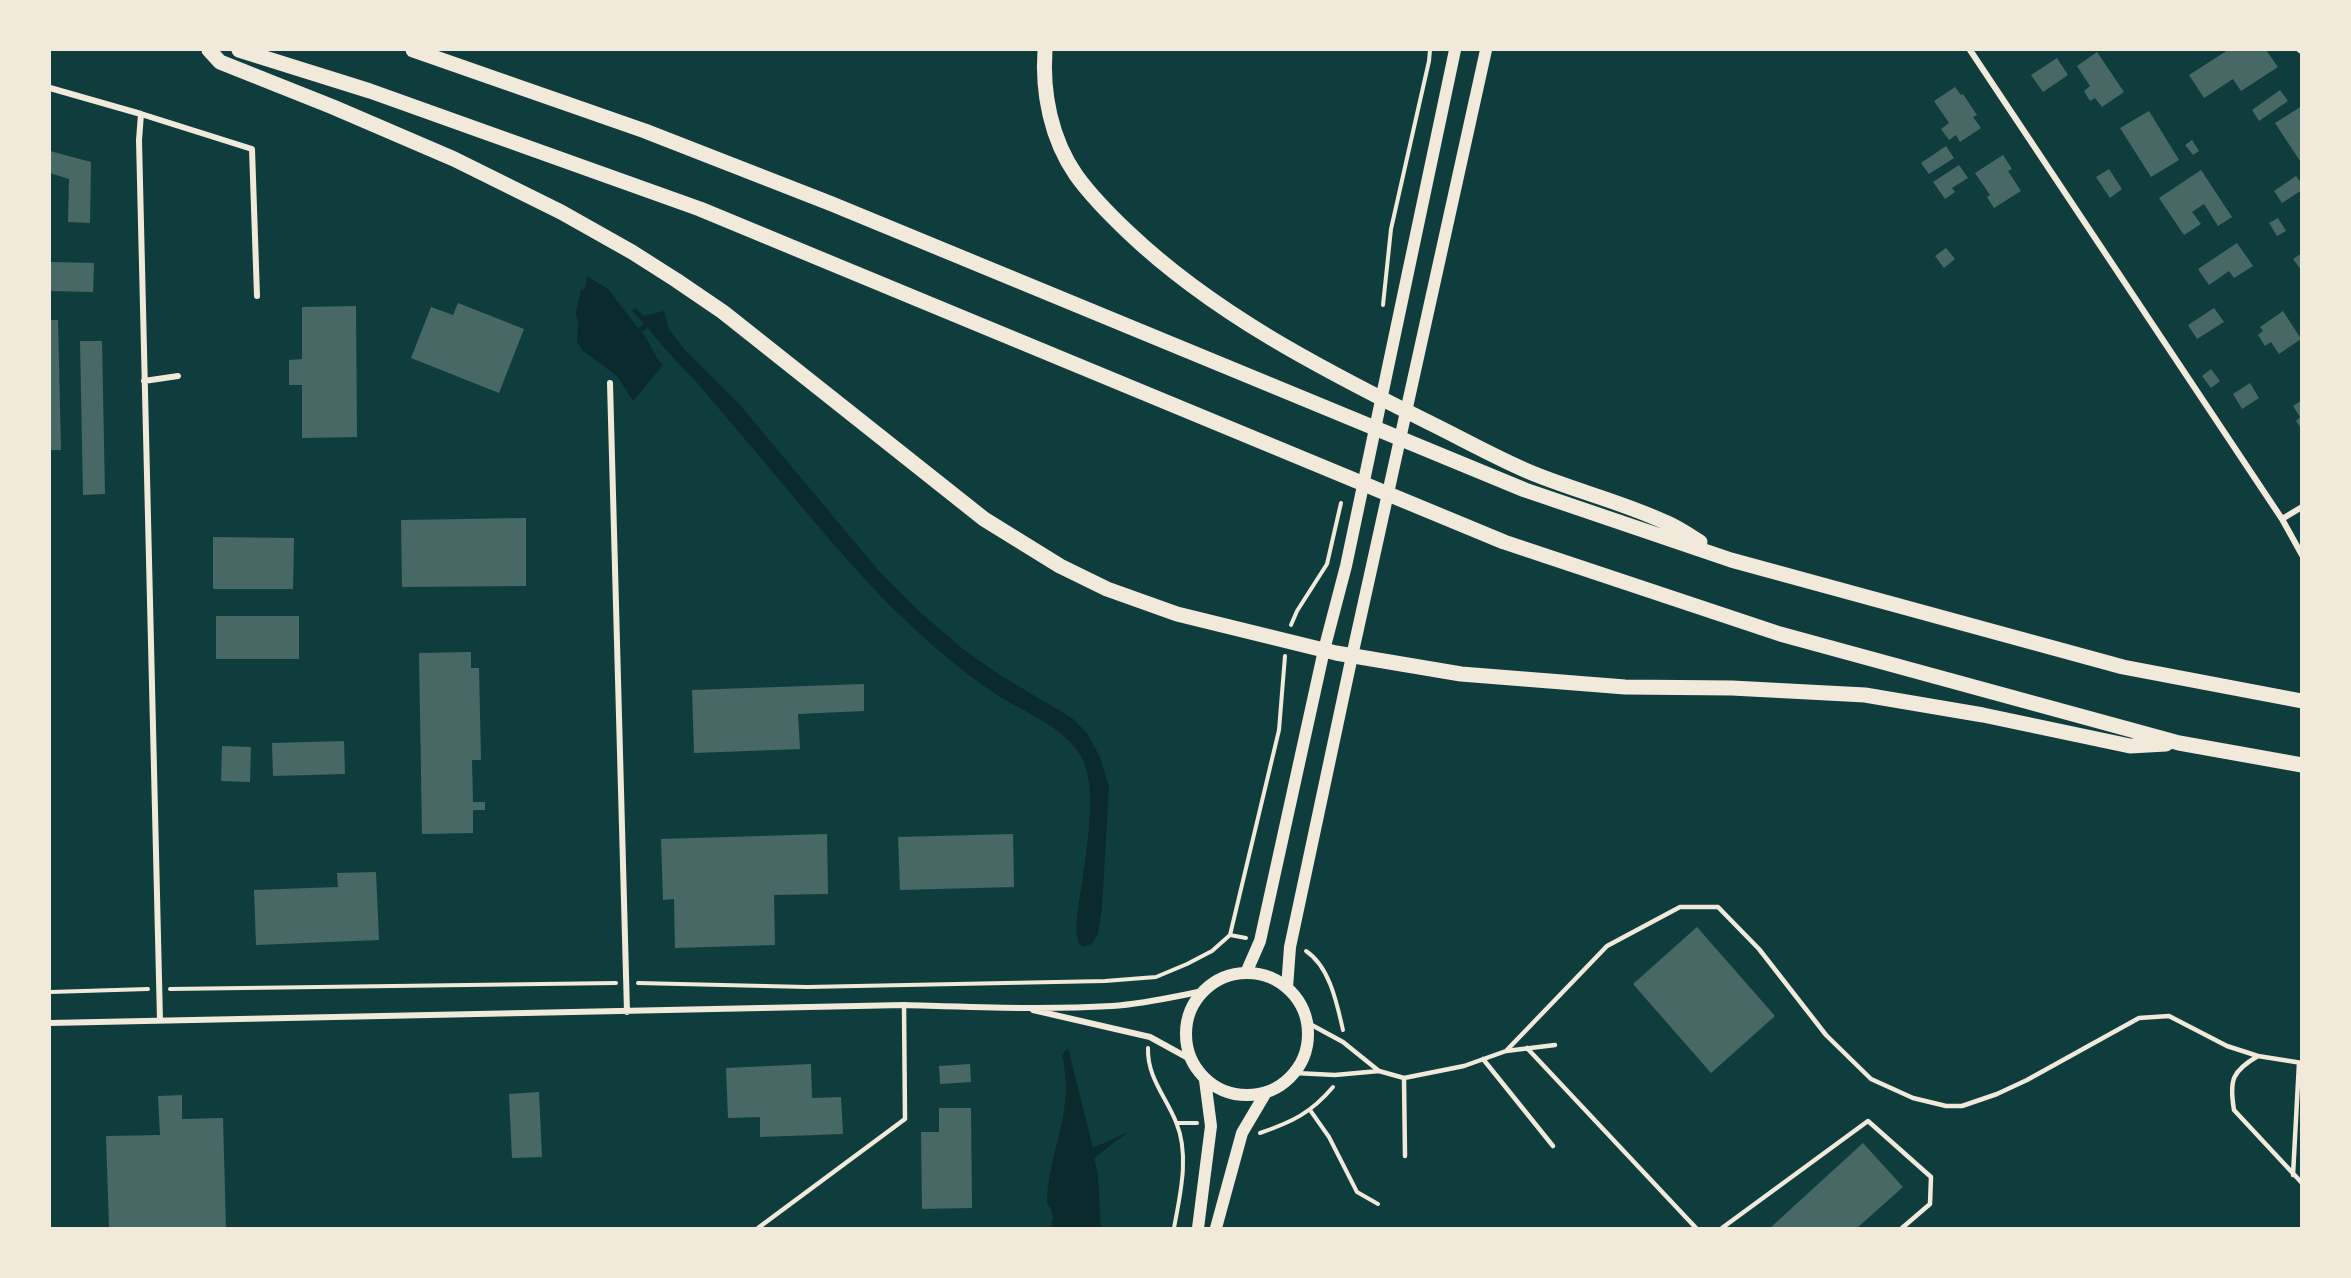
<!DOCTYPE html>
<html>
<head>
<meta charset="utf-8">
<style>
  body { margin:0 }
  #map { position:relative; width:2351px; height:1278px; overflow:hidden; background:#0f3d3e; font-family:"Work Sans",sans-serif }
  canvas { display:block }
  .frame { position:absolute; inset:0; border:51px solid #f1e9da; pointer-events:none }
</style>
</head>
<body>
<div id="map">
<canvas width="2351" height="1278"></canvas>
<div class="frame"></div>
</div>
<script>
const context = document.querySelector('canvas').getContext('2d');
context.lineJoin = 'round';
function fillPath(path, color) { context.fillStyle = color; context.fill(path, 'evenodd'); }
function stroke(path, color, width, dash) { context.strokeStyle = color; context.lineWidth = width; context.lineCap = dash ? 'butt' : 'round'; context.setLineDash(dash || []); context.stroke(path); }
fillPath(new Path2D(`
  M587 276 608 289 638 328 644 324 632 311 636 308 643 316 664 311 669 329 684 349 740 405 878 570 921 613 963 649 1000 675 1072 718 1087 733 1100 757 1109 787 1102 907 1098 934 1092 944 1082 947 1078 942 1076 927C1080 883 1099 804 1085 765 1071 728 1024 713 994 693 976 681 959 668 943 654 870 593 816 523 755 451 736 429 718 407 699 385 681 366 664 349 648 328L642 332C651 343 653 356 663 365L633 401 617 376 583 351 577 342 578 324 576 312 581 290 585 289Z
  M1068 1048 1093 1148 1128 1132 1094 1158 1098 1175 1101 1228H1051C1052 1224 1053 1219 1053 1215 1051 1208 1046 1204 1047 1197 1051 1145 1075 1110 1062 1055Z`), '#0a2a2b');
fillPath(new Path2D(`
  M2228 50H2266L2278 67 2241 91 2233 79 2204 98 2189 75Z
  M2097 52 2124 92 2102 107 2095 98 2090 101 2084 91 2090 86 2077 66Z
  M2057 58 2068 75 2043 92 2031 75Z
  M1955 87 1961 95 1963 94 1977 115 1973 117 1981 128 1960 142 1956 135 1949 140 1941 129 1949 123 1934 101Z
  M2280 90 2288 101 2259 121 2252 110Z
  M2302 106V164L2275 123Z
  M2149 111 2179 160 2151 177 2120 128Z
  M2192 140 2199 151 2193 155 2185 145Z
  M1946 146 1954 158 1929 174 1921 163Z
  M50 151 91 162 90 223 68 222 69 179 50 173Z
  M2003 155 2012 169 2008 171 2021 191 1994 208 1987 197 1990 195 1975 173Z
  M1959 165 1968 178 1952 188 1955 192 1945 199 1933 182Z
  M2109 169 2122 189 2110 198 2096 177Z
  M2201 170 2232 217 2218 226 2204 204 2192 212 2201 224 2184 235 2159 198Z
  M2296 176 2302 184V190L2282 203 2274 191Z
  M2278 218 2286 231 2277 236 2269 223Z
  M2237 243 2253 266 2234 278 2229 271 2209 285 2198 269Z
  M1946 248 1955 259 1944 268 1935 256Z
  M2302 253V271L2293 259Z
  M50 262 94 263 93 292 50 291Z
  M458 303 524 329 499 393 411 358 431 307 453 315Z
  M356 306 357 437 302 438V385H289V360L302 359V307Z
  M2214 308 2224 322 2197 339 2188 325Z
  M2283 311 2301 339 2279 354 2271 342 2265 346 2258 335 2263 331 2260 327Z
  M50 320H58L61 450H50Z
  M80 341H102L105 494 83 495Z
  M2211 369 2220 381 2211 388 2202 376Z
  M2250 383 2259 398 2242 409 2233 394Z
  M2302 400V430L2296 421 2300 417 2293 406Z
  M526 518V586L402 587 401 520Z
  M213 537 294 538 293 589H213Z
  M216 616H299V659H216Z
  M471 652V668H479L481 760H472L473 802H485V810H473V833L422 834 419 653Z
  M864 684V711L798 714 800 749 694 753 692 690Z
  M344 741 345 774 273 776 272 743Z
  M222 746 251 747 250 782 221 781Z
  M827 834 828 894 774 895 775 945 675 948 674 899 663 900 661 839Z
  M1013 834 1014 887 900 890 898 837Z
  M376 872 379 940 256 945 254 890 338 887 337 873Z
  M1697 927 1775 1016 1711 1073 1633 984Z
  M811 1064 812 1098 841 1097 843 1134 760 1137V1117L728 1118 726 1068Z
  M970 1064 971 1082 940 1084 939 1066Z
  M539 1092 542 1157 512 1158 509 1094Z
  M182 1095V1119L223 1118 226 1228H109L106 1136 160 1135 158 1096Z
  M939 1108H971L972 1208 922 1209 921 1132H939Z
  M1863 1143 1903 1187 1857 1228H1770Z`), '#486865');
stroke(new Path2D(`
  M1383 305 1391 229 1429 61 1430 50
  M1291 625 1297 611 1327 564 1341 503
  M1230 935 1246 938
  M1306 951C1330 967 1337 1004 1343 1030
  M638 983 807 987 1105 981 1156 977 1187 964 1212 951 1230 935 1279 730 1285 656
  M170 989 616 983
  M50 992 148 989
  M1148 1048C1147 1077 1166 1097 1176 1122 1190 1155 1180 1195 1174 1228
  M1310 1110 1329 1137 1357 1192 1378 1204
  M1177 1123H1197
  M1260 1133C1292 1122 1311 1113 1333 1087`), '#f1e9da', 4);
stroke(new Path2D(`
  M1308 1023 1343 1042 1379 1071
  M1527 1048 1696 1228
  M1506 1051 1607 946 1680 907H1718L1759 949 1826 1035 1871 1079 1913 1098 1946 1106H1962L1997 1094 2027 1080 2139 1018 2169 1016 2227 1046 2258 1056 2302 1063
  M2258 1056C2232 1071 2229 1080 2234 1110L2302 1183
  M1483 1059 1553 1146
  M1295 1073 1335 1075 1379 1071 1404 1078 1464 1066 1506 1051 1555 1045
  M1404 1078 1405 1156
  M2293 1175 2299 1063
  M758 1228 905 1119 904 1005
  M1722 1228 1868 1121 1931 1177 1930 1204 1902 1228`), '#f1e9da', 4.5);
stroke(new Path2D(`
  M1970 50 2282 519 2302 555
  M2300 50 2302 51
  M50 88 141 114 252 149 257 296
  M141 114 139 140 160 1020
  M144 381 178 376
  M610 383 627 1012
  M2282 519 2302 507
  M1033 1010 1150 1037 1190 1059
  M50 1023 904 1005C973 1007 1043 1010 1112 1006 1143 1004 1173 997 1203 991`), '#f1e9da', 6);
stroke(new Path2D(`
  M1186 1034a61 61 0 1 1 122 0a61 61 0 1 1-122 0Z
  M1246 973 1260 941 1324 650 1346 566 1455 50
  M1287 988 1290 947 1352 656 1486 50
  M1198 1228 1211 1126 1205 1080
  M1216 1228 1242 1133 1265 1094`), '#f1e9da', 12);
stroke(new Path2D(`
  M209 50 220 62 333 107 454 159 561 212 632 252 676 280 723 312 984 519 1060 566 1107 589 1177 614 1336 653 1461 674 1625 687 1732 688 1865 695 1983 715 2130 746 2166 744
  M239 50 370 91 700 209 1504 542 1780 634 2179 743 2302 765
  M413 50 645 131 832 204 1525 490 1731 560 2123 667 2302 701
  M1045 50C1042 93 1051 139 1076 175 1091 196 1109 214 1128 232 1213 313 1322 369 1426 421 1461 438 1496 458 1532 473 1576 491 1622 502 1665 522 1677 527 1689 535 1700 542`), '#f1e9da', 15);
</script>
</body>
</html>
